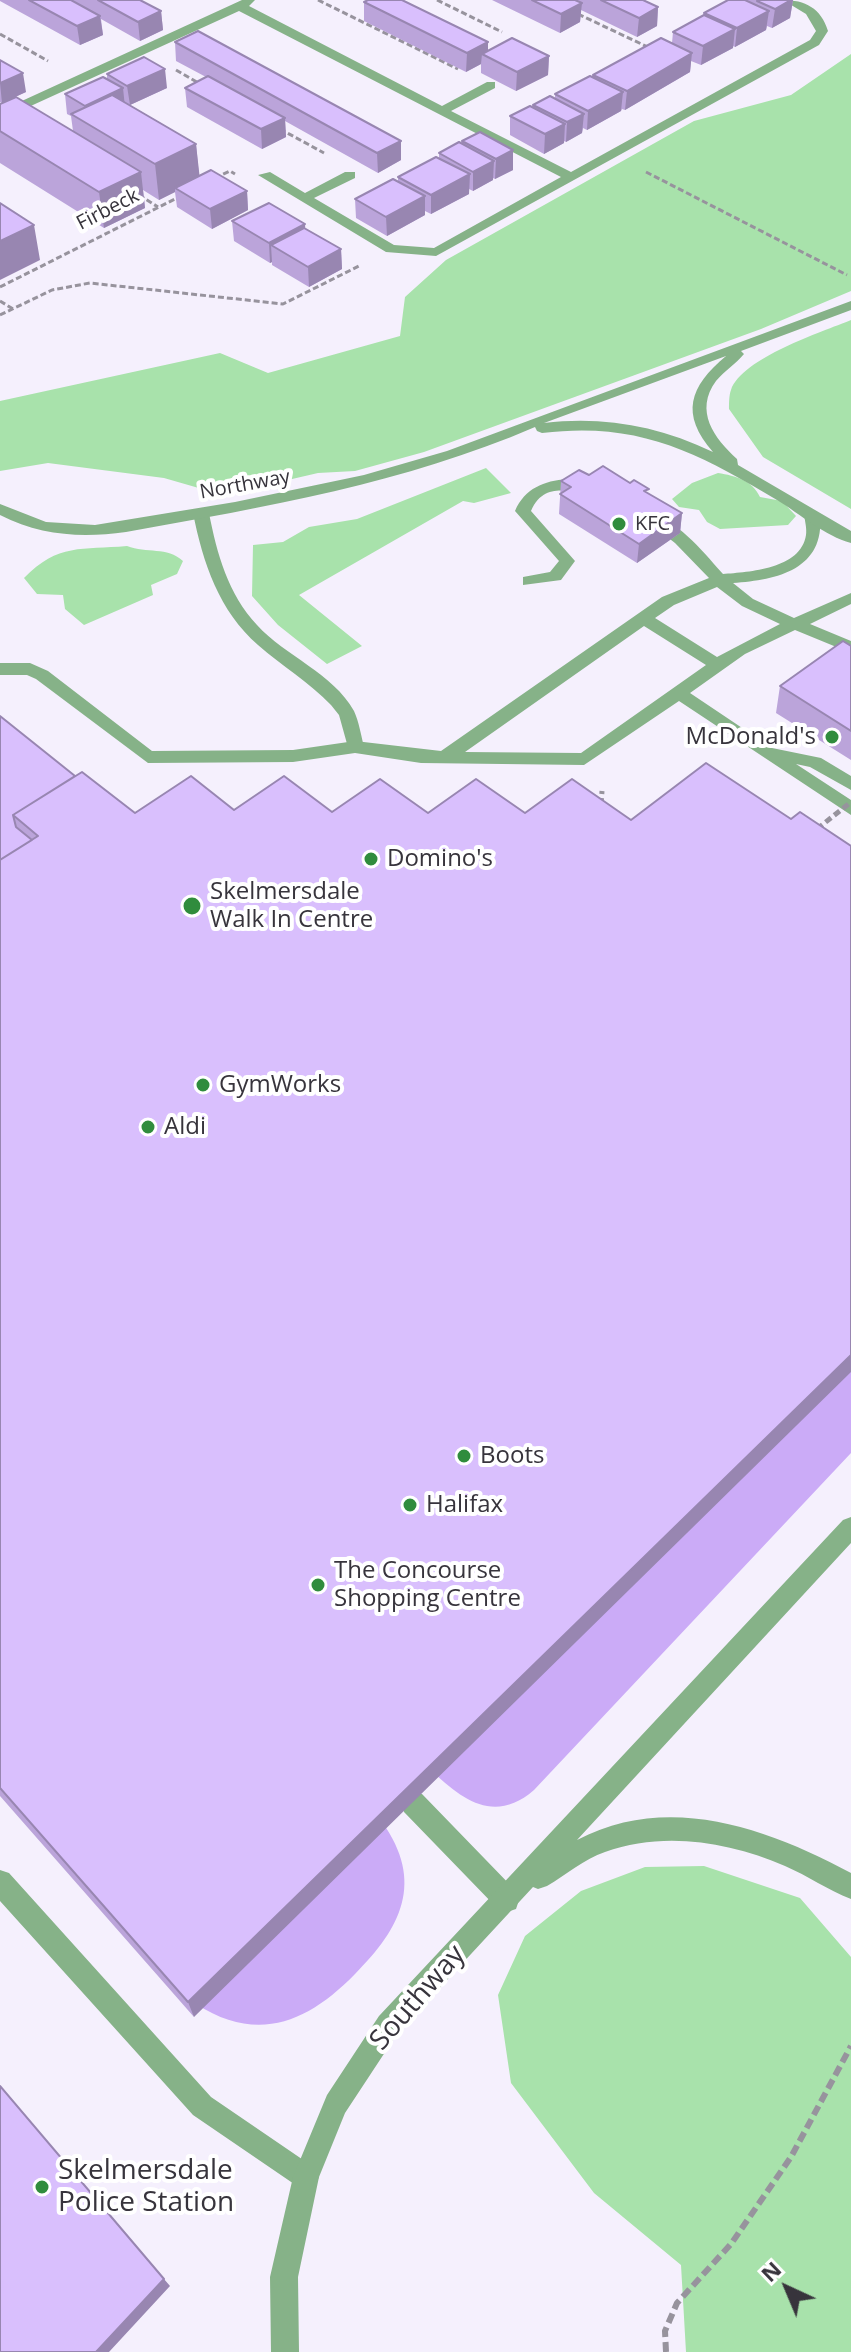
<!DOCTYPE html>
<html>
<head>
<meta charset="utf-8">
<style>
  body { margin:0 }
  #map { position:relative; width:851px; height:2352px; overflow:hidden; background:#f5f0fd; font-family:"Open Sans",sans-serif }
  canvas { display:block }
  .north { position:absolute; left:747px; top:2248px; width:80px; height:80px; -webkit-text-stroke:6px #fff; paint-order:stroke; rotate:316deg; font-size:22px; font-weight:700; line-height:32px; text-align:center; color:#37343c }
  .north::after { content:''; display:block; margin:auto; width:28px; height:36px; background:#37343c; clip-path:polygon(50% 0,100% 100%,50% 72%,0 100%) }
</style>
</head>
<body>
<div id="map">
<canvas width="851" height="2352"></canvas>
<div class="north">N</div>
</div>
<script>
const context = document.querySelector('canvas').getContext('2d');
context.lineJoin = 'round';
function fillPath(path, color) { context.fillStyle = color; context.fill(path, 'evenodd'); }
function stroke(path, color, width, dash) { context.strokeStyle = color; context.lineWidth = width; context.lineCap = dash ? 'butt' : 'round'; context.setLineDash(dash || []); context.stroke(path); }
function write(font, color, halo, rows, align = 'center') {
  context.font = font + ' "Open Sans",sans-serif'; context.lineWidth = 8; context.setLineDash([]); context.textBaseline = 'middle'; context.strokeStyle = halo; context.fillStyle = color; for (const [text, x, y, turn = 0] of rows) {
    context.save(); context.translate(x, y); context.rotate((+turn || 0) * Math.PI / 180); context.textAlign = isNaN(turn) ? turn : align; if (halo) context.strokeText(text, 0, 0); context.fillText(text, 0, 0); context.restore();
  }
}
fillPath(new Path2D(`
  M851 54V291L761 329 424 452 355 471 318 473 223 495 164 478 48 463 0 471V401L220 353 268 373 400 336 405 297 446 260 694 121 791 95Z
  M851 320V509L763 457 729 409C729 403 729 395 731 390 742 358 822 332 851 320Z
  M486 468 511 493 474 503 463 501 299 595 362 646 327 664 278 625 252 596 253 545 283 542 309 527 357 519Z
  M718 473C736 476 752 480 760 497L782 501 796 516 788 525 720 529 707 522 699 510 679 507 672 499 692 483Z
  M127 546C147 554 167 546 183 561L177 574 151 585 153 595 84 625 65 609 63 595 37 594 24 578C58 543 82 550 127 546Z
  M704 1866 800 1898 851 1957V2352H686L681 2265 594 2193 511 2083 498 1995 525 1936 581 1891 645 1867Z`), '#a8e2ab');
fillPath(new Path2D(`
  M851 1365V1453L534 1790C496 1823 465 1802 434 1773Z
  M382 1822C425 1882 401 1928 355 1974 308 2022 258 2044 196 2004Z`), '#cbabf7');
stroke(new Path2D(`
  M318 0 458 69
  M437 0 502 32
  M578 14 652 49
  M0 34 48 61
  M176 70 202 85
  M280 129 324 153
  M646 172 847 275
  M215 178 230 171 235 174
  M139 195 158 207
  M0 287 181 196
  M0 301 13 309
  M0 315 52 290 90 283 283 304 359 266`), '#97939d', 3, [6, 3]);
stroke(new Path2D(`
  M601 805 602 791`), '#97939d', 5, [7, 4]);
stroke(new Path2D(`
  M666 2352 665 2331 677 2303 731 2244 791 2157 851 2046`), '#97939d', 6, [10, 5]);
fillPath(new Path2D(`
  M567 479 586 480 594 485C576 500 546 476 531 511L575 561 561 580 523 585V577L550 572 559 561 515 511C525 488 544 481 567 479Z
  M812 510 820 515C825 569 778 580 733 583L753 599 794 618 851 593V604L810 624 851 641V653L795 630 745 654 690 693 772 748 821 758 851 776V790L810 767 796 764 851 800V815L679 701 584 765 421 763 355 753 293 762 148 763 36 679 27 675H0V663H30L48 671 152 751 293 750 355 741 441 751 662 597 709 578 675 543 652 525V519C674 514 708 558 723 574 749 572 801 569 806 535 807 529 805 521 804 515ZM717 587 742 606 780 624 717 657 655 618 674 605ZM644 626 706 665 581 753 465 752Z
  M413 1791 422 1794 516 1891 519 1900 516 1909 507 1912 498 1909 404 1812 401 1803 404 1794Z
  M0 1870 9 1873 211 2097 315 2168 319 2177 315 2186 306 2190 297 2186 193 2115 0 1901Z`), '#86b288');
fillPath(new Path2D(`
  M242 0H255L249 6 442 106 487 82H495V88L451 111 571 172 810 40 816 31 806 14 783 0C805 0 821 8 828 31L819 45 436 256 386 252 258 175 270 172 305 193 345 172H355V178L314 198 394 245 434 248 561 177 239 11 0 120V111Z
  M201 508 209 513C217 554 228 594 257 625 285 656 333 673 354 711 359 722 361 735 364 747L361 751H349L339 715 331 705C309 682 282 666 258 645 219 611 203 563 193 513Z`), '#86b288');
fillPath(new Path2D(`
  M851 301V310L741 351 744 354C736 364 724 371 716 381 694 411 714 438 737 459L738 465 851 531V543C825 536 800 514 777 500 697 452 638 421 542 433L537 431 535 427C405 483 266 507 126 532 82 538 41 536 0 515V504L46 522 95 525 235 502 364 475 447 451ZM726 356C689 387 680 414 713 452 658 426 604 416 544 423Z
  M851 1517V1543L577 1840C668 1792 767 1828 851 1873V1899C828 1890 808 1876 785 1866 729 1842 664 1831 605 1852 584 1859 566 1875 547 1886L538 1889 533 1887 397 2034 345 2113 319 2177 298 2277 299 2352H271L270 2277 293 2177 327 2095 379 2016 843 1520Z`), '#86b288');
stroke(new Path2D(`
  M817 829 851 802`), '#97939d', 5, [7, 4]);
fillPath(new Path2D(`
  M0 0H140L161 11 163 30 140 41 101 19 103 35 80 45 0 1Z
  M492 0H643L658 7 657 26 637 37 581 10 580 22 560 33Z
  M728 0H793L790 18 772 28 767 26 766 30 735 47 733 46V48L701 65 691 61 690 72 625 110 622 109 621 111 587 130 583 128 582 133 566 142 564 141V143L544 154 510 135V116L533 107V105L555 99V94L593 77V75L672 43 673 32 704 15V13Z
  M364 2 488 51 549 56 548 75 516 91 481 73V64L466 72 364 21Z
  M175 42 401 160 378 173 285 121 286 137 262 149 187 107 185 88 206 77 176 61Z
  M0 60 26 92 4 102 73 131 71 116 67 114 65 94 107 79V74L167 88 130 105 196 144 199 176 247 191 248 210 212 229 177 207 175 192 159 200 143 190 145 208 104 228 0 163V104L2 103 0 102Z
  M480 132 513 170 495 179 493 178V180L473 191 469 189V194L431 214 425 211V215L387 236 356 218 355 199 398 182V177L439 158V153L462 144V141Z
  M232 221 305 228 341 249 342 269 309 287 272 265V262L270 263 234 241Z
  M589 475 682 513 680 533 637 563 559 514 561 481Z
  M851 646V760L776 713 780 686Z
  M0 716 75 776 194 2017 0 1796Z`), '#bba4da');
fillPath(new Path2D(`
  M791 0H793L790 18 772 28 775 9Z
  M582 3 580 22 560 33 561 14Z
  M658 7 657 26 637 37 639 18Z
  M161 11 163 30 140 41 138 22Z
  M769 11 766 30 735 47 737 28Z
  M100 16 103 35 80 45 77 26Z
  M735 29 733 48 701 65 703 46Z
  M488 42V57L482 54 481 64 466 72 467 53Z
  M692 53 690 72 625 110 627 91Z
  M549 56 548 75 516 91 517 72Z
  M165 69 167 88 130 105 127 86Z
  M23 73 26 92 2 103 0 83Z
  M123 88 125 107 85 106Z
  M623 92 621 111 587 130 588 111Z
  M584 114 582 133 566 142 567 122Z
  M285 118 286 137 262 149 261 129Z
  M565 124 564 143 544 154 545 134Z
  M401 141V160L378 173 377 153Z
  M196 144 200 180 175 188V192L159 200 155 164Z
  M513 150V170L495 179 496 159Z
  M494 161 493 180 473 191V172Z
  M141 172 145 208 104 228 99 192Z
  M470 174 469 194 431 214V195Z
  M247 191 248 210 212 229 210 209Z
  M425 196V215L387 236 386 217Z
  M305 224 306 244 271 245 272 262 270 263 269 243Z
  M34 225 40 260 0 280V241Z
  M341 249 342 269 309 287 308 267Z
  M682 513 680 533 637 563 639 544Z
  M851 1355V1372L194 2017 188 2002Z
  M164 2279 170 2286 109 2352H96Z`), '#9886b1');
const building = new Path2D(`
  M29 0H71L100 16 77 26Z
  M98 0H140L161 11 138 22Z
  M368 0H402L488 42 467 53 364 2Z
  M532 0H575L582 3 561 14Z
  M601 0H643L658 7 639 18Z
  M728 0H745L769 11 737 28 704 13Z
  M759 0H791L775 9 757 1Z
  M704 15 735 29 703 46 673 32Z
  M198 31 401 141 377 153 175 42Z
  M512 38 549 56 517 72 482 54Z
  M661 38 692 53 627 91 593 75Z
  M144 57 165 69 127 86 107 74Z
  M0 60 23 73 0 83Z
  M208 76 285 118 261 129 185 88Z
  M590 76 623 92 588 111 555 94Z
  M103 77 123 88 85 106 65 94Z
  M112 95 196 144 155 164 71 114Z
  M550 96 584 114 567 122 533 105Z
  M16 97 141 172 99 192 0 131V104Z
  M530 106 565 124 545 134 510 116Z
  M480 132 513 150 496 159 462 141Z
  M459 142 494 161 473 172 439 153Z
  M436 157 470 174 431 195 398 177Z
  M211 170 247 191 210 209 175 188Z
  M393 179 425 196 386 217 355 199Z
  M0 203 34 225 0 241Z
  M269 203 305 224 269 243 232 221Z
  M304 228 341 249 308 267 271 245Z
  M603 466 630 483 634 480 649 489 644 491 682 513 639 544 560 494 571 487 561 481 579 470 589 475Z
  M843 641 851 646V731L780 686Z
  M0 716 75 776 13 815 16 827 32 840 0 860Z
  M706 763 791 819 800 812 851 846V1355L188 2002 0 1788V860L38 836 13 815 82 772 135 813 191 776 234 810 284 776 332 812 380 779 428 813 476 779 525 813 572 779 631 820Z
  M0 2086 164 2279 96 2352H0Z`);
fillPath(building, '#d9bffd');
stroke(building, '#9886b1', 2);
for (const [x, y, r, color] of [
  [619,524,8,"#308c3d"],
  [832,737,8,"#308c3d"],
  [371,859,8,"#308c3d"],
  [192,906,10,"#308c3d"],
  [203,1085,8,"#308c3d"],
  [148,1127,8,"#308c3d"],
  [464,1456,8,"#308c3d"],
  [410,1505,8,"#308c3d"],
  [318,1585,8,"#308c3d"],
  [42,2187,8,"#308c3d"]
]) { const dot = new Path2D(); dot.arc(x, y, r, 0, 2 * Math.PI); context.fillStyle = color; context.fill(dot); stroke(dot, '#fff', 3); }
write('20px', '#37343c', '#fff', [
  ["Firbeck",108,210,-27],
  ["Northway",245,485,-10]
]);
write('20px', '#37343c', '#fff', [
  ["KFC",635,524]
], 'left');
write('24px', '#37343c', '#fff', [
  ["McDonald's",816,737,"right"],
  ["Domino's",387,859],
  ["Skelmersdale",210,892],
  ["Walk In Centre",210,920],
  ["GymWorks",219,1085],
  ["Aldi",164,1127],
  ["Boots",480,1456],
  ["Halifax",426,1505],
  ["The Concourse",334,1571],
  ["Shopping Centre",334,1599]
], 'left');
write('28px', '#37343c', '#fff', [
  ["Southway",418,1998,-49]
]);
write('28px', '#37343c', '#fff', [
  ["Skelmersdale",58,2171],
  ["Police Station",58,2203]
], 'left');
</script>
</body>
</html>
